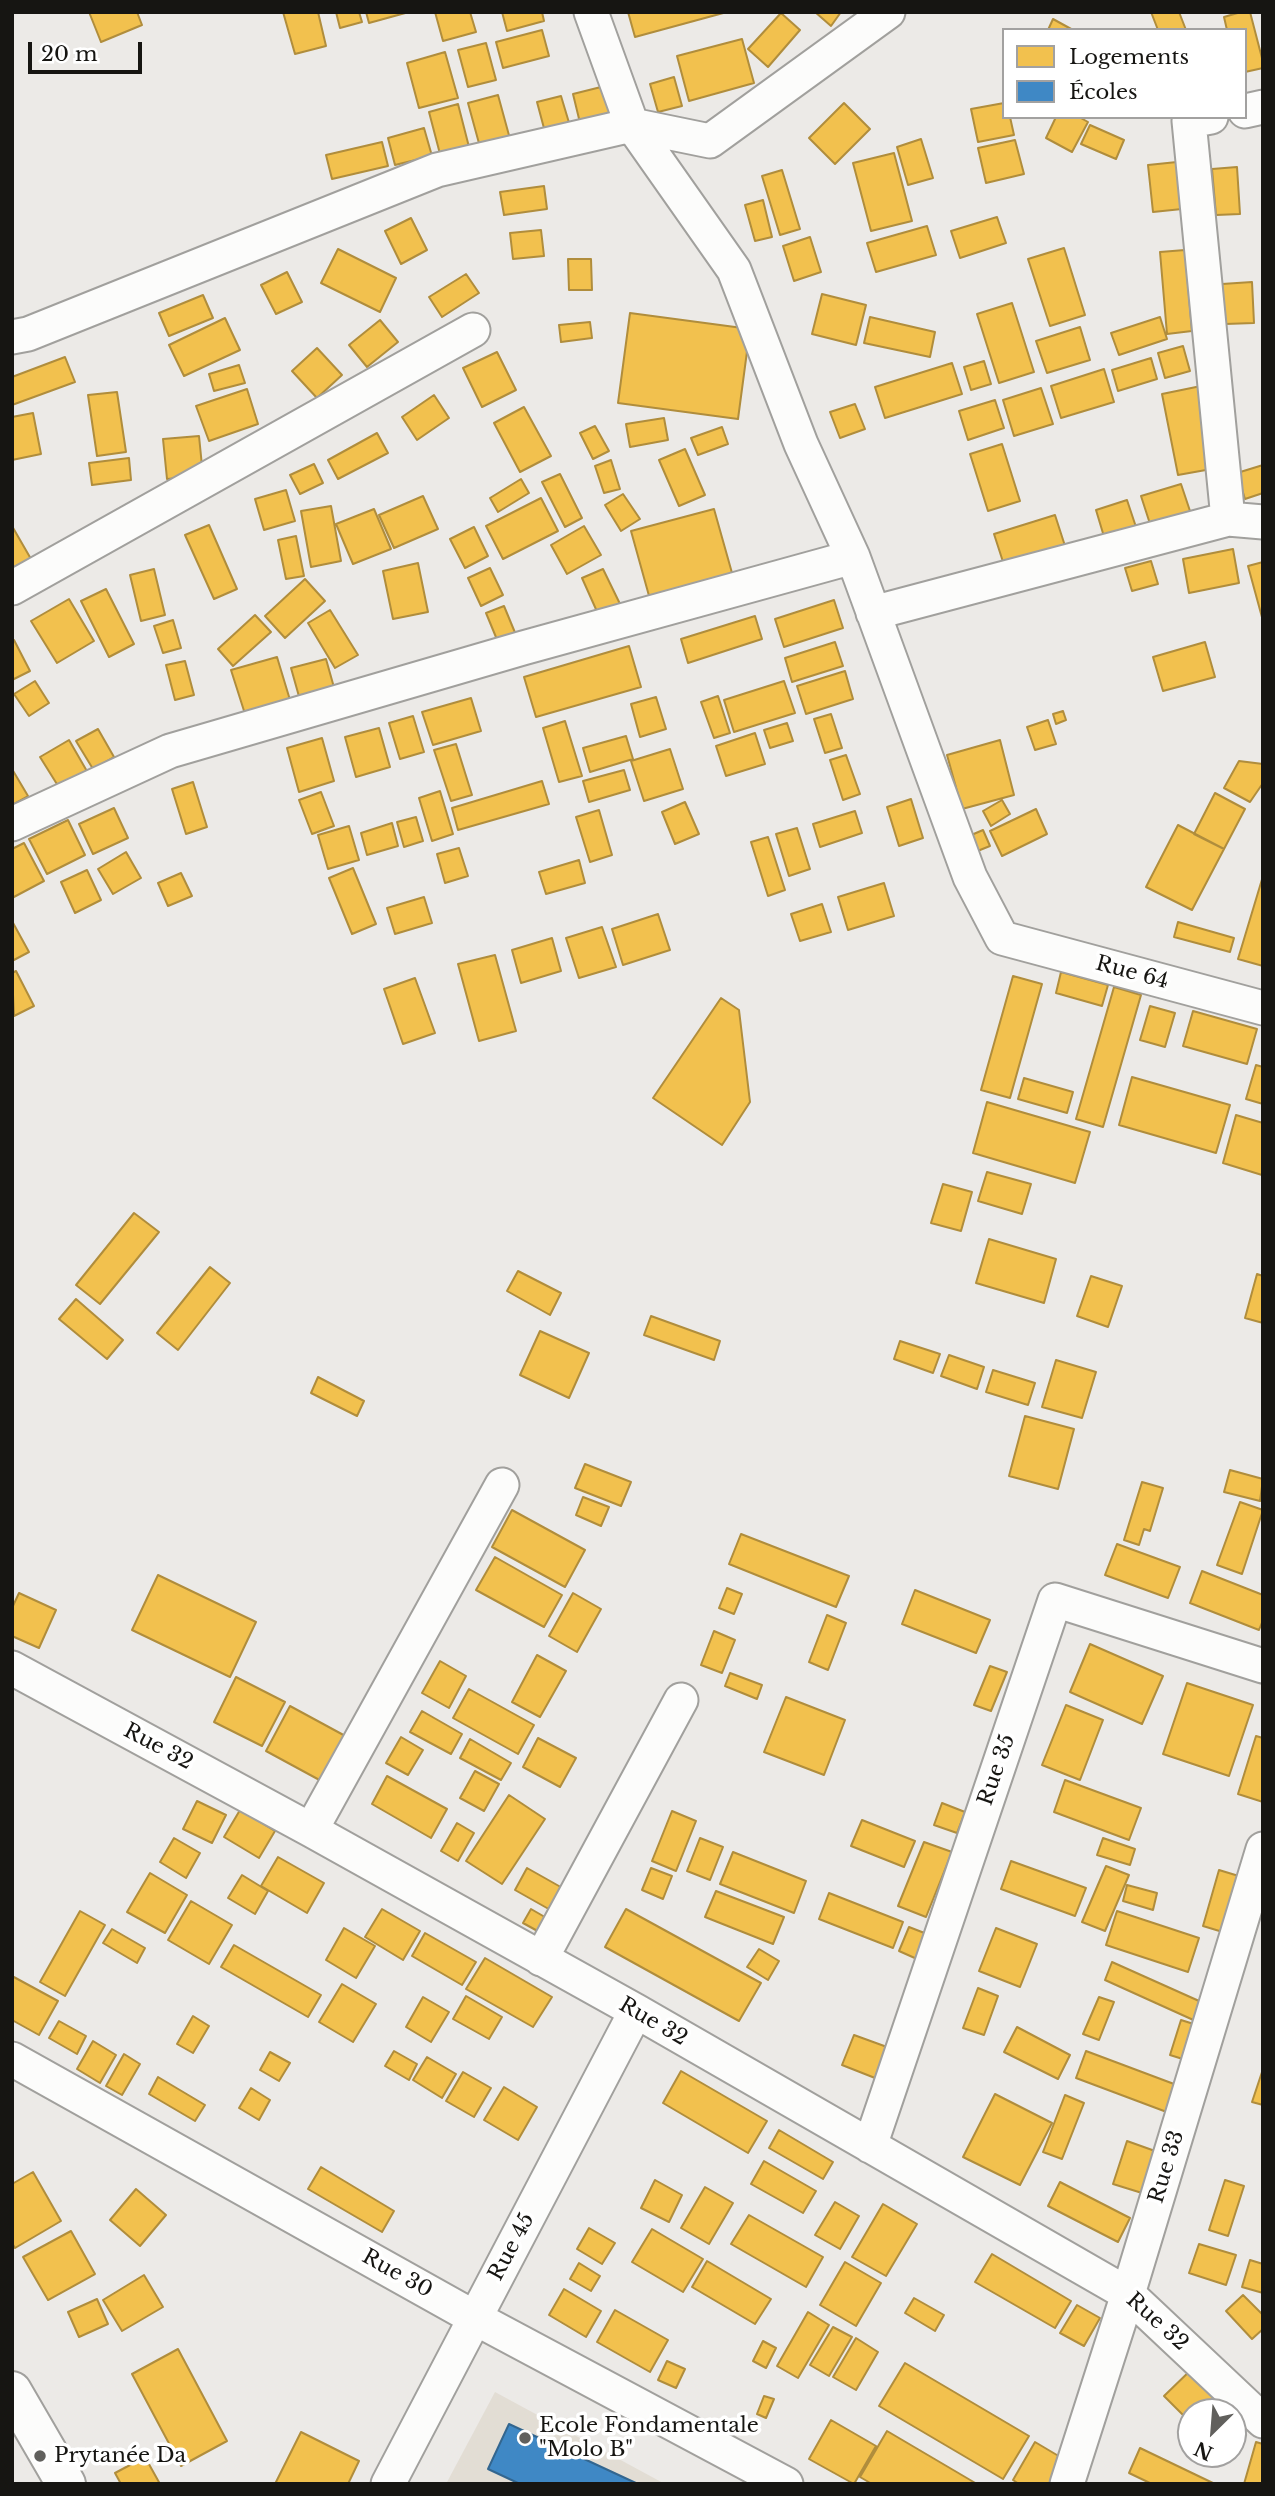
<!DOCTYPE html>
<html>
<head>
<meta charset="utf-8">
<style>
  body { margin:0 }
  #map { position:relative; width:1275px; height:2496px; overflow:hidden; background:#eceae7; font-family:"Libre Baskerville",serif }
  canvas { display:block }
  .frame { position:absolute; inset:0; border:14px solid #161512; pointer-events:none }
  .legend { position:absolute; left:1002px; top:28px; width:245px; height:91px; box-sizing:border-box; background:#fff; border:2px solid #a2a1a0; margin:0; padding:9px 12px; list-style:none; font-size:21px; color:#161512 }
  .legend li { display:flex; align-items:center; gap:14px; height:35px }
  .legend b { width:35px; border:2px solid #a2a1a0 }
  .north { position:absolute; left:1177px; top:2398px; width:70px; height:70px; box-sizing:border-box; background:#fff; border:2px solid #a2a1a0; border-radius:50%; rotate:205deg; font-size:19px; font-weight:700; line-height:28px; text-align:center; color:#161512 }
  .north::after { content:''; display:block; margin:auto; width:24px; height:32px; background:#61605d; clip-path:polygon(50% 0,100% 100%,50% 72%,0 100%) }
  .scale { position:absolute; left:28px; top:42px; width:114px; height:32px; box-sizing:border-box; border:4px solid #161512; border-top:0; padding-left:9px; font-size:21px; line-height:24px; white-space:nowrap; color:#161512; -webkit-text-stroke:5px #fff; paint-order:stroke }
</style>
</head>
<body>
<div id="map">
<canvas width="1275" height="2496"></canvas>
<div class="frame"></div>
<ul class="legend">
<li><b style="height:19px;background:#f2c14e"></b>Logements</li>
<li><b style="height:19px;background:#3f88c5"></b>Écoles</li>
</ul>
<div class="north">N</div>
<div class="scale">20 m</div>
</div>
<script>
const context = document.querySelector('canvas').getContext('2d');
context.lineJoin = 'round';
function fillPath(path, color) { context.fillStyle = color; context.fill(path, 'evenodd'); }
function stroke(path, color, width, dash) { context.strokeStyle = color; context.lineWidth = width; context.lineCap = dash ? 'butt' : 'round'; context.setLineDash(dash || []); context.stroke(path); }
function write(font, color, halo, rows, align = 'center') {
  context.font = font + ' "Libre Baskerville",serif'; context.lineWidth = 7; context.setLineDash([]); context.textBaseline = 'middle'; context.strokeStyle = halo; context.fillStyle = color; for (const [text, x, y, turn = 0] of rows) {
    context.save(); context.translate(x, y); context.rotate((+turn || 0) * Math.PI / 180); context.textAlign = isNaN(turn) ? turn : align; if (halo) context.strokeText(text, 0, 0); context.fillText(text, 0, 0); context.restore();
  }
}
fillPath(new Path2D(`
  M495 2392 665 2484H446Z`), '#e2ddd4');
const homes = new Path2D(`
  M89 12H137L142 25 101 42Z
  M283 12H318L326 46 295 54Z
  M336 12H359L362 22 340 28Z
  M366 12H409L369 23Z
  M435 12H470L476 32 443 41Z
  M502 12H542L544 21 507 31Z
  M628 12H727L635 37Z
  M815 12H841L831 26Z
  M1151 12H1179L1186 30H1158Z
  M1241 12H1250L1263 62V68L1245 72V30H1227L1224 17Z
  M781 13 800 30 768 67 748 49Z
  M1053 19 1073 30H1048Z
  M542 30 549 56 503 68 496 42Z
  M742 39 754 83 689 101 677 56Z
  M486 43 496 80 468 87 458 50Z
  M445 52 458 98 419 108 407 63Z
  M674 77 682 106 658 112 650 84Z
  M605 86 613 118 581 127 573 94Z
  M498 95 510 139 480 147 468 103Z
  M561 96 570 126 545 132 537 102Z
  M844 103 870 129 835 164 809 138Z
  M1004 103V117H1010L1014 135 978 142 971 109Z
  M458 104 469 147 440 154 429 112Z
  M1056 117H1079L1088 122 1072 152 1046 138Z
  M1090 125 1124 140 1116 159 1081 144Z
  M424 128 432 156 395 165 388 138Z
  M921 139 933 178 908 185 897 147Z
  M1015 140 1024 174 986 183 978 148Z
  M382 142 388 166 332 179 326 155Z
  M894 153 912 221 871 231 853 163Z
  M1177 162 1182 209 1153 212 1148 165Z
  M1237 167 1240 214 1216 215 1212 169Z
  M782 170 800 229 780 235 762 176Z
  M544 186 547 209 504 215 500 192Z
  M763 200 772 237 755 241 745 205Z
  M997 217 1006 243 960 258 951 231Z
  M411 218 427 250 401 264 385 231Z
  M927 226 936 255 876 272 867 243Z
  M541 230 544 256 513 259 510 233Z
  M810 237 821 272 794 281 783 246Z
  M1064 248 1085 315 1050 326 1028 259Z
  M338 249 396 278 380 312 321 283Z
  M1185 250 1192 331 1167 334 1160 252Z
  M568 259H591L592 290H569Z
  M287 272 302 302 276 314 261 285Z
  M466 274 479 293 442 317 429 297Z
  M1252 282 1254 323 1225 324 1222 284Z
  M822 294 866 305 856 345 812 334Z
  M203 295 213 318 169 336 159 313Z
  M1012 303 1034 372 999 383 977 314Z
  M630 313 750 329 738 419 618 403Z
  M870 317 935 332 930 357 864 343Z
  M1160 317 1167 339 1119 355 1111 333Z
  M225 318 240 350 184 376 169 345Z
  M380 320 398 342 367 367 349 345Z
  M590 322 592 338 561 342 559 325Z
  M1080 327 1090 360 1047 373 1036 341Z
  M1183 346 1190 371 1165 378 1158 353Z
  M317 348 342 375 317 398 292 371Z
  M497 352 516 390 482 407 463 368Z
  M65 357 75 382 12 405V377Z
  M1151 358 1157 379 1118 391 1112 370Z
  M984 361 991 384 971 390 964 367Z
  M952 363 962 394 885 418 875 387Z
  M239 365 245 383 214 391 209 374Z
  M1104 369 1114 402 1061 418 1051 386Z
  M1201 386 1217 468 1178 475 1162 394Z
  M1041 388 1053 424 1014 436 1003 400Z
  M247 389 258 424 209 441 196 406Z
  M117 392 126 452 97 456 88 395Z
  M434 395 449 418 417 440 402 417Z
  M995 400 1004 428 968 440 959 411Z
  M855 404 865 429 840 438 830 412Z
  M524 407 551 456 520 472 494 423Z
  M33 413 41 454 12 460V417Z
  M664 418 668 440 630 447 626 424Z
  M595 426 609 451 593 459 580 433Z
  M722 427 728 444 698 455 691 438Z
  M377 433 388 453 338 479 328 460Z
  M199 436 203 476 167 479 163 439Z
  M1002 444 1020 501 988 511 970 454Z
  M685 449 705 495 679 506 659 460Z
  M129 458 131 480 92 485 89 463Z
  M611 460 620 489 604 493 595 466Z
  M314 464 323 483 300 494 290 475Z
  M1263 465V493L1245 499 1237 473Z
  M560 474 582 518 565 527 542 482Z
  M521 479 529 493 498 512 490 498Z
  M1181 484 1191 514 1151 527 1141 496Z
  M286 490 295 521 264 530 255 499Z
  M623 494 640 519 621 531 605 505Z
  M423 496 438 529 394 548 379 515Z
  M541 498 558 531 503 559 486 526Z
  M1127 500 1137 530 1105 540 1096 510Z
  M331 506 341 561 311 567 301 511Z
  M374 509 391 549 353 564 336 524Z
  M714 509 734 580 651 603 631 531Z
  M1055 515 1066 549 1005 568 994 534Z
  M209 525 237 589 214 599 185 535Z
  M12 526 31 559 12 568Z
  M584 526 601 555 567 574 551 545Z
  M474 527 488 556 465 568 450 539Z
  M296 536 304 576 286 579 278 540Z
  M1233 549 1239 583 1189 593 1183 559Z
  M1151 561 1158 584 1132 591 1125 568Z
  M1263 562V621L1248 566Z
  M418 563 428 612 393 619 383 571Z
  M490 568 503 595 481 606 468 578Z
  M154 569 165 615 141 621 130 575Z
  M603 569 621 606 599 616 582 578Z
  M305 579 325 601 285 638 265 616Z
  M106 589 134 644 109 657 81 601Z
  M69 599 94 641 57 663 31 621Z
  M834 600 843 628 784 647 775 619Z
  M504 606 516 635 498 642 486 613Z
  M330 610 358 655 335 668 308 623Z
  M255 615 271 632 233 666 218 649Z
  M755 616 762 639 688 663 681 639Z
  M173 620 181 648 163 653 154 626Z
  M14 640 30 671 12 680V641Z
  M835 642 843 666 792 682 785 658Z
  M1205 642 1215 677 1163 691 1153 657Z
  M629 646 641 687 536 717 524 677Z
  M277 657 290 700 245 714 231 670Z
  M326 659 335 691 300 700 291 668Z
  M185 661 194 695 175 700 166 665Z
  M845 671 853 699 806 714 797 686Z
  M35 681 49 703 29 716 14 694Z
  M784 681 795 713 734 732 724 700Z
  M718 696 730 733 714 738 701 702Z
  M656 697 666 729 640 737 631 704Z
  M471 698 481 731 433 745 422 712Z
  M1063 711 1066 720 1056 724 1053 714Z
  M831 714 842 748 825 753 814 719Z
  M413 716 424 752 400 759 389 723Z
  M1048 720 1056 744 1035 750 1027 727Z
  M565 721 582 776 559 782 543 728Z
  M787 723 793 741 770 748 764 730Z
  M379 728 390 767 356 777 345 737Z
  M98 729 114 757 93 769 76 741Z
  M755 733 765 764 726 776 716 746Z
  M626 736 633 759 590 772 583 748Z
  M322 738 334 781 299 792 287 748Z
  M69 740 88 773 60 789 40 757Z
  M1000 740 1014 795 962 809 947 755Z
  M456 744 472 795 451 801 434 750Z
  M670 749 683 789 644 801 631 761Z
  M846 755 860 794 843 800 830 760Z
  M1239 761 1263 764V783L1250 802 1224 788Z
  M12 769 28 796 12 805Z
  M624 770 630 790 589 802 583 781Z
  M542 781 549 804 458 830 452 808Z
  M193 782 207 827 186 834 172 789Z
  M440 791 453 834 432 841 419 798Z
  M321 792 334 826 312 834 299 800Z
  M1215 793 1245 809 1224 849 1194 834Z
  M911 799 923 838 899 846 887 807Z
  M1002 800 1010 814 991 826 983 811Z
  M685 802 699 834 675 844 662 812Z
  M114 808 128 838 93 854 79 824Z
  M1036 809 1047 834 1002 856 990 831Z
  M599 810 612 855 590 862 576 817Z
  M855 811 862 833 820 847 813 824Z
  M416 817 423 841 404 847 397 822Z
  M68 820 85 855 47 874 29 839Z
  M392 823 398 846 367 855 361 833Z
  M1178 825 1224 849 1192 910 1146 887Z
  M349 826 359 860 328 869 318 835Z
  M797 828 810 869 789 876 776 834Z
  M983 830 990 846 975 852 969 836Z
  M768 837 785 890 768 896 751 842Z
  M24 843 44 881 12 898V849Z
  M459 848 468 876 445 883 437 854Z
  M126 852 141 878 113 894 98 869Z
  M579 860 585 883 546 894 539 872Z
  M353 868 376 924 352 934 329 878Z
  M87 870 101 900 75 913 61 882Z
  M181 873 192 896 168 906 158 883Z
  M1263 876V966L1238 959Z
  M884 883 894 916 848 930 838 897Z
  M424 897 432 923 395 934 387 908Z
  M822 904 831 932 800 941 791 914Z
  M658 914 670 950 623 965 612 929Z
  M12 921 29 952 12 961Z
  M1178 922 1234 938 1230 952 1174 937Z
  M602 927 616 967 579 978 566 938Z
  M552 938 561 971 521 983 512 950Z
  M495 955 516 1031 479 1041 458 964Z
  M16 971 34 1006 14 1016 12 973Z
  M1061 972 1108 985 1102 1006 1056 993Z
  M1013 976 1042 984 1010 1098 981 1090Z
  M415 978 435 1033 403 1044 384 989Z
  M1114 987 1141 995 1103 1127 1076 1119Z
  M721 998 739 1010 750 1102 722 1145 653 1098Z
  M1150 1006 1175 1013 1165 1047 1140 1040Z
  M1193 1011 1257 1029 1247 1064 1183 1046Z
  M1256 1065 1263 1067V1104L1246 1099Z
  M1132 1077 1230 1105 1216 1153 1119 1125Z
  M1024 1078 1073 1092 1067 1113 1018 1099Z
  M987 1102 1090 1132 1075 1183 973 1153Z
  M1236 1115 1263 1123 1262 1175 1223 1163Z
  M987 1172 1031 1184 1022 1214 978 1201Z
  M943 1184 972 1192 961 1231 931 1223Z
  M134 1213 159 1232 100 1304 76 1285Z
  M989 1239 1056 1259 1044 1303 976 1283Z
  M210 1267 230 1283 178 1350 157 1333Z
  M518 1271 561 1293 550 1315 507 1291Z
  M1257 1274 1263 1276V1323L1245 1318Z
  M1091 1276 1122 1286 1108 1327 1077 1316Z
  M76 1299 123 1340 107 1359 59 1319Z
  M651 1316 720 1341 714 1360 644 1335Z
  M540 1331 589 1353 569 1398 520 1375Z
  M900 1341 940 1354 933 1373 894 1359Z
  M949 1355 984 1367 977 1389 941 1376Z
  M1056 1360 1096 1372 1082 1418 1042 1407Z
  M993 1370 1035 1383 1028 1405 986 1392Z
  M318 1377 364 1401 357 1416 311 1393Z
  M1025 1416 1074 1429 1058 1489 1009 1476Z
  M585 1464 631 1482 621 1506 575 1488Z
  M1230 1470 1263 1479 1260 1501 1224 1492Z
  M1142 1482 1163 1488 1150 1531 1144 1529 1139 1545 1124 1540Z
  M583 1497 609 1507 601 1526 576 1515Z
  M1240 1502 1263 1510 1242 1574 1217 1565Z
  M512 1510 585 1550 565 1587 492 1547Z
  M741 1534 849 1576 836 1607 729 1564Z
  M1117 1544 1180 1567 1168 1598 1105 1575Z
  M495 1557 562 1595 544 1627 476 1590Z
  M1202 1571 1263 1595V1620L1259 1630 1190 1603Z
  M158 1575 256 1622 230 1677 132 1630Z
  M727 1588 742 1594 734 1614 719 1608Z
  M915 1590 990 1620 976 1653 902 1624Z
  M19 1593 56 1610 39 1648 12 1636V1608Z
  M573 1593 601 1609 577 1652 549 1636Z
  M827 1615 846 1623 828 1670 809 1662Z
  M714 1631 735 1640 722 1673 701 1665Z
  M1090 1644 1163 1676 1142 1724 1070 1692Z
  M537 1655 566 1671 540 1717 512 1702Z
  M440 1661 466 1676 449 1708 422 1693Z
  M990 1666 1007 1672 991 1711 974 1705Z
  M730 1673 762 1685 757 1699 725 1686Z
  M236 1677 285 1702 262 1746 214 1722Z
  M1187 1683 1253 1705 1229 1776 1163 1754Z
  M469 1689 534 1725 518 1754 453 1718Z
  M786 1697 845 1720 824 1775 764 1752Z
  M1066 1705 1103 1720 1080 1780 1042 1765Z
  M290 1706 349 1738 325 1783 266 1751Z
  M422 1711 462 1734 451 1754 410 1732Z
  M1256 1736 1263 1738V1802L1238 1794Z
  M401 1737 423 1750 408 1775 386 1763Z
  M538 1738 576 1758 560 1787 523 1767Z
  M470 1739 511 1763 501 1780 460 1758Z
  M475 1771 499 1784 484 1811 460 1798Z
  M387 1776 447 1809 431 1838 372 1804Z
  M1065 1780 1141 1808 1129 1840 1054 1812Z
  M509 1795 545 1819 502 1884 466 1861Z
  M197 1801 226 1815 212 1843 183 1829Z
  M942 1803 965 1812 957 1833 934 1825Z
  M240 1810 275 1831 259 1858 224 1837Z
  M672 1811 696 1821 676 1871 652 1861Z
  M862 1820 915 1841 904 1867 851 1846Z
  M457 1823 474 1833 458 1861 441 1851Z
  M174 1838 200 1853 186 1878 160 1862Z
  M700 1838 723 1847 710 1880 687 1871Z
  M1103 1838 1135 1849 1130 1865 1097 1855Z
  M924 1842 952 1852 926 1917 898 1906Z
  M733 1852 806 1881 794 1913 720 1884Z
  M278 1857 324 1883 307 1913 261 1886Z
  M1011 1861 1086 1888 1075 1916 1001 1889Z
  M1106 1866 1129 1875 1105 1931 1082 1922Z
  M527 1868 566 1890 554 1912 515 1890Z
  M651 1868 672 1876 663 1899 642 1890Z
  M1219 1870 1242 1877 1226 1933 1203 1926Z
  M150 1873 187 1895 165 1933 127 1912Z
  M242 1875 268 1891 255 1914 228 1898Z
  M1127 1885 1157 1893 1153 1910 1123 1901Z
  M716 1891 784 1917 773 1944 705 1917Z
  M829 1893 903 1922 893 1948 819 1919Z
  M191 1901 232 1925 209 1964 168 1940Z
  M382 1909 420 1931 403 1960 365 1937Z
  M531 1909 550 1920 543 1934 523 1923Z
  M626 1909 761 1983 739 2021 605 1947Z
  M80 1911 105 1925 65 1996 40 1982Z
  M1117 1911 1199 1938 1188 1972 1106 1945Z
  M909 1927 927 1934 917 1959 899 1951Z
  M344 1928 375 1946 356 1978 326 1960Z
  M996 1928 1037 1944 1020 1987 979 1971Z
  M112 1929 145 1948 137 1963 103 1943Z
  M425 1933 476 1962 462 1985 412 1956Z
  M234 1945 321 1995 308 2017 221 1967Z
  M759 1949 779 1961 768 1980 747 1967Z
  M485 1958 552 1997 533 2027 466 1989Z
  M1112 1962 1208 2005 1200 2023 1105 1980Z
  M12 1976 58 2001 39 2035 12 2020Z
  M342 1984 376 2004 353 2042 319 2022Z
  M978 1988 998 1996 984 2035 963 2028Z
  M466 1996 502 2017 489 2039 453 2019Z
  M423 1997 449 2012 431 2042 406 2027Z
  M1099 1997 1114 2002 1099 2040 1083 2034Z
  M193 2016 209 2026 193 2053 177 2044Z
  M1181 2020 1200 2026 1189 2061 1170 2055Z
  M59 2021 86 2036 77 2054 49 2038Z
  M1017 2027 1070 2055 1058 2079 1004 2052Z
  M854 2035 887 2047 875 2078 842 2065Z
  M93 2041 116 2055 100 2083 77 2069Z
  M394 2051 417 2064 409 2080 385 2066Z
  M1086 2051 1182 2087 1172 2114 1076 2078Z
  M270 2052 290 2063 279 2081 260 2070Z
  M124 2054 140 2064 122 2095 106 2086Z
  M427 2057 456 2074 442 2098 413 2080Z
  M1263 2069V2105L1252 2102Z
  M681 2071 767 2121 748 2153 663 2103Z
  M463 2072 491 2088 474 2117 446 2101Z
  M158 2077 205 2105 195 2121 149 2094Z
  M504 2087 537 2107 518 2140 484 2120Z
  M251 2088 270 2100 259 2120 239 2108Z
  M995 2094 1052 2123 1020 2185 963 2157Z
  M1065 2095 1084 2103 1062 2159 1043 2152Z
  M779 2130 833 2162 823 2179 769 2148Z
  M1127 2141 1155 2151 1142 2193 1113 2184Z
  M764 2161 816 2191 803 2213 751 2184Z
  M321 2167 394 2211 382 2232 308 2189Z
  M33 2172 61 2221 15 2248 12 2243V2184Z
  M655 2180 682 2195 669 2222 641 2208Z
  M1225 2180 1244 2186 1228 2236 1209 2230Z
  M1060 2182 1130 2218 1118 2242 1048 2206Z
  M705 2187 733 2203 709 2244 681 2228Z
  M136 2189 166 2215 140 2246 110 2220Z
  M835 2202 859 2216 840 2249 815 2235Z
  M883 2204 917 2224 886 2276 852 2257Z
  M749 2215 823 2257 806 2287 731 2244Z
  M589 2228 615 2243 602 2264 577 2249Z
  M652 2229 703 2259 683 2292 632 2262Z
  M71 2231 95 2274 48 2300 23 2257Z
  M1199 2244 1236 2255 1226 2285 1189 2273Z
  M992 2254 1071 2301 1055 2328 975 2282Z
  M1250 2260 1263 2264V2293L1242 2287Z
  M707 2261 771 2299 755 2324 692 2287Z
  M845 2262 881 2283 856 2326 820 2305Z
  M579 2263 600 2276 591 2291 570 2279Z
  M144 2275 163 2307 122 2331 103 2300Z
  M564 2289 601 2311 586 2337 549 2315Z
  M1243 2295 1263 2315V2329L1252 2339 1226 2311Z
  M914 2298 944 2315 935 2331 905 2313Z
  M97 2299 108 2324 79 2337 68 2312Z
  M1077 2305 1100 2318 1084 2346 1060 2333Z
  M615 2310 668 2340 650 2372 597 2342Z
  M808 2312 829 2325 798 2378 777 2366Z
  M833 2327 852 2337 829 2376 810 2365Z
  M856 2338 878 2352 856 2390 833 2377Z
  M763 2341 776 2348 766 2368 753 2361Z
  M178 2349 227 2441 181 2466 132 2374Z
  M667 2361 685 2369 676 2388 658 2380Z
  M905 2363 1029 2436 1003 2479 879 2406Z
  M1195 2366 1227 2398 1213 2412H1191V2423L1164 2396Z
  M764 2396 774 2399 766 2418 757 2414Z
  M831 2420 876 2446 854 2484 809 2459Z
  M887 2431 977 2484H872L860 2477Z
  M301 2432 359 2461 348 2484H275Z
  M1035 2442 1067 2461 1054 2484H1019L1013 2480Z
  M1256 2442 1263 2444V2484H1244Z
  M1140 2448 1215 2484H1152L1129 2473Z
  M145 2457 160 2484H121L115 2473Z`);
fillPath(homes, '#f2c14e');
stroke(homes, '#b08d3c', 2);
const schools = new Path2D(`
  M509 2424 638 2484H520L488 2469Z`);
fillPath(schools, '#3f88c5');
stroke(schools, '#33668f', 2);
const minor = new Path2D(`
  M591 12 632 125 734 270 801 444 853 557 970 877 1002 938 1263 1008
  M1245 111 1263 107
  M1211 117 1189 121 1228 519
  M12 337 28 334 437 170 632 125 710 141 888 12
  M12 588 473 330
  M873 613 1228 519 1263 522
  M12 824 170 751 523 648 853 557
  M12 1668 311 1830 636 2011 1128 2294 1263 2421
  M311 1830 502 1485
  M541 1959 681 1700
  M12 2059 475 2318 786 2484
  M870 2146 1055 1600 1263 1666
  M388 2484 636 2011
  M1067 2484 1128 2294 1263 1849`);
const secondary = new Path2D(`
  M12 2391 66 2484`);
stroke(minor, '#a1a09d', 37);
stroke(secondary, '#a1a09d', 42);
stroke(minor, '#fcfcfb', 33);
stroke(secondary, '#fcfcfb', 38);
for (const [x, y, r, color] of [
  [525,2438,7,"#61605d"],
  [40,2456,7,"#61605d"]
]) { const dot = new Path2D(); dot.arc(x, y, r, 0, 2 * Math.PI); context.fillStyle = color; context.fill(dot); stroke(dot, '#fff', 2.5); }
write('21px', '#161512', '#fff', [
  ["Rue 64",1132,973,15],
  ["Rue 32",158,1747,28],
  ["Rue 35",997,1770,-71],
  ["Rue 32",653,2022,30],
  ["Rue 33",1167,2167,-73],
  ["Rue 45",512,2247,-62],
  ["Rue 30",397,2274,29],
  ["Rue 32",1157,2322,42]
]);
write('21px', '#161512', '#fff', [
  ["Ecole Fondamentale",539,2426],
  ["\"Molo B\"",539,2450],
  ["Prytanée Da",54,2456]
], 'left');
</script>
</body>
</html>
